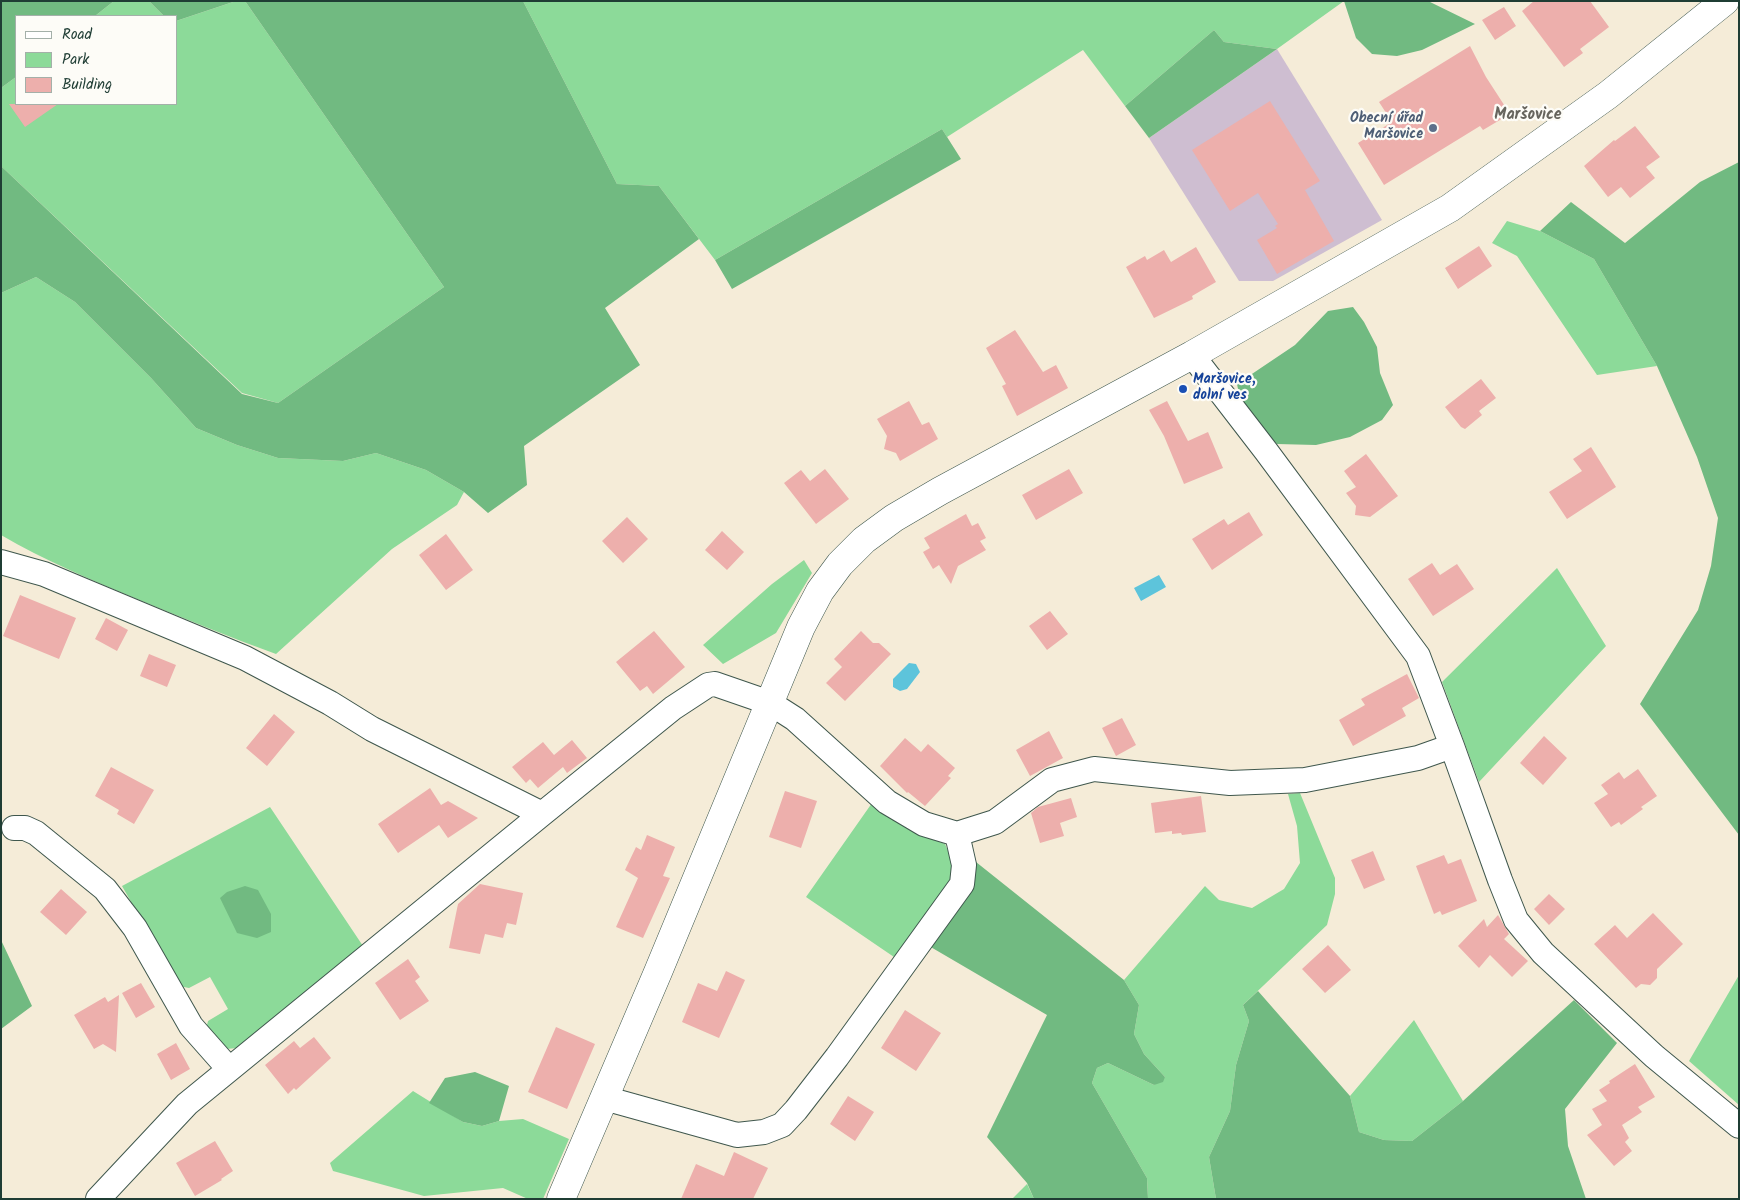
<!DOCTYPE html>
<html>
<head>
<meta charset="utf-8">
<style>
  body { margin:0 }
  #map { position:relative; width:1740px; height:1200px; overflow:hidden; background:#f5ecd8; font-family:Kalam,sans-serif }
  canvas { display:block }
  .frame { position:absolute; inset:0; border:2px solid #1f3d34; pointer-events:none }
  .legend { position:absolute; left:15px; top:15px; width:162px; height:90px; box-sizing:border-box; background:#fdfcf7; border:1px solid #a4b0a9; margin:0; padding:6px 9px; list-style:none; font-size:15px; color:#1f3d34 }
  .legend li { display:flex; align-items:center; gap:10px; height:25px }
  .legend b { width:25px; border:1px solid #a4b0a9 }
</style>
</head>
<body>
<div id="map">
<canvas width="1740" height="1200"></canvas>
<div class="frame"></div>
<ul class="legend">
<li><b style="height:6px;background:#fff"></b>Road</li>
<li><b style="height:14px;background:#8cda99"></b>Park</li>
<li><b style="height:14px;background:#edafac"></b>Building</li>
</ul>
</div>
<script>
const context = document.querySelector('canvas').getContext('2d');
context.lineJoin = 'round';
function fillPath(path, color) { context.fillStyle = color; context.fill(path, 'evenodd'); }
function stroke(path, color, width, dash) { context.strokeStyle = color; context.lineWidth = width; context.lineCap = dash ? 'butt' : 'round'; context.setLineDash(dash || []); context.stroke(path); }
function write(font, color, halo, rows, align = 'center') {
  context.font = font + ' Kalam,sans-serif'; context.lineWidth = 4.5; context.setLineDash([]); context.textBaseline = 'middle'; context.strokeStyle = halo; context.fillStyle = color; for (const [text, x, y, turn = 0] of rows) {
    context.save(); context.translate(x, y); context.rotate((+turn || 0) * Math.PI / 180); context.textAlign = isNaN(turn) ? turn : align; if (halo) context.strokeText(text, 0, 0); context.fillText(text, 0, 0); context.restore();
  }
}
fillPath(new Path2D(`
  M1277 49 1382 220 1273 281H1239L1149 138Z`), '#cebed1');
fillPath(new Path2D(`
  M114 1H149L164 16H95Z
  M236 1H245L444 287 278 403 242 393 1 166V88L16 77V104H176V21Z
  M523 1H1344L1277 49 1224 42 1214 30 1125 106 1083 50 947 137 942 129 715 260 659 186 617 184Z
  M1507 221 1540 231 1594 259 1657 366 1597 375 1517 256 1492 243Z
  M36 277 75 302 151 378 196 428 237 445 278 458 343 461 376 453 426 470 464 492 457 505 392 549 276 654C229 637 183 618 137 599 91 580 44 560 1 535V293Z
  M804 560 812 573 776 633 723 664 703 645 772 584Z
  M1557 568 1606 646 1479 782 1442 682Z
  M1300 793 1335 878V894L1327 925 1243 1005 1249 1021 1236 1065 1230 1111 1209 1157 1216 1199H1148L1147 1178 1092 1083 1097 1068 1108 1063 1154 1085 1165 1077 1144 1054 1134 1034 1139 1005 1124 980 1205 886 1219 900 1252 908 1284 889 1300 863 1297 826 1288 794Z
  M872 803 920 833 945 844 955 867 954 882 894 957 806 897Z
  M270 807 363 946 238 1048 225 1049 206 1029 208 1021 228 1009 210 977 189 988 179 986 122 886Z
  M1739 975V1105L1689 1061Z
  M1414 1020 1463 1101 1412 1141 1384 1140 1359 1132 1350 1096Z
  M413 1091 463 1122 482 1126 499 1121 523 1119 569 1139 543 1199H528L503 1188 424 1196 333 1171 330 1163Z
  M1027 1184 1034 1199H1012Z`), '#8cda99');
fillPath(new Path2D(`
  M1 1H114L95 16H16V77L1 88Z
  M149 1H236L176 21V16H164Z
  M245 1H523L617 184 659 186 699 239 605 308 640 365 524 446 527 485 488 513 464 492 426 470 376 453 343 461 278 458 237 445 196 428 151 378 75 302 36 277 1 293V166L242 394 278 403 444 287Z
  M1344 1H1428L1475 24 1422 50 1397 56 1372 54 1356 38Z
  M1214 30 1224 42 1277 49 1149 138 1125 106Z
  M942 129 961 159 732 289 715 260Z
  M1739 162V835L1640 704 1698 610 1711 566 1718 518 1697 457 1657 366 1594 259 1540 231 1571 202 1625 243 1700 182Z
  M1353 307 1364 322 1377 347 1380 373 1393 405 1382 420 1350 437 1316 445 1277 444 1242 409 1237 384 1295 345 1328 311Z
  M976 862 1124 980 1139 1005 1134 1034 1144 1054 1165 1077 1163 1082 1154 1085 1108 1063 1097 1068 1092 1083 1147 1178 1148 1199H1034L1027 1183 987 1137 1047 1015 929 946 969 885Z
  M245 886 258 890 271 914V932L257 938 237 933 220 898 227 892Z
  M1 940 32 1006 1 1029Z
  M1258 991 1350 1096 1359 1132 1384 1140 1412 1141 1463 1101 1574 1000 1617 1043 1565 1109 1568 1146 1586 1199H1216L1209 1157 1230 1111 1236 1065 1249 1021 1243 1005Z
  M475 1072 509 1086 499 1121 482 1126 463 1122 429 1103 445 1078Z`), '#71ba81');
fillPath(new Path2D(`
  M1159 575 1166 587 1141 601 1134 588Z
  M909 663 916 664 920 672 907 689 900 691 893 687V679Z`), '#5dc4db');
fillPath(new Path2D(`
  M1534 1H1590L1609 27 1580 49 1583 53 1564 67 1522 11Z
  M1504 7 1516 26 1495 40 1482 20Z
  M1470 46 1486 77 1510 114 1483 130 1480 126 1384 185 1358 143 1392 122 1379 102Z
  M1270 101 1320 181 1305 190 1334 241 1277 274 1257 240 1277 228 1275 226 1278 224 1258 193 1230 211 1192 150Z
  M9 104H58L25 127Z
  M1635 126 1660 157 1646 167 1655 178 1630 198 1621 187 1608 197 1584 166 1614 140 1615 141Z
  M1479 246 1492 266 1458 289 1445 268Z
  M1196 247 1216 282 1192 296 1193 299 1154 318 1126 267 1145 256 1147 260 1164 250 1171 262Z
  M1015 330 1043 372 1056 365 1068 388 1017 416 1002 386 1006 384 986 348Z
  M1481 379 1496 398 1479 411 1482 415 1465 429 1461 427 1445 407Z
  M909 401 922 425 929 422 938 439 900 461 896 453 884 449 887 436 877 419Z
  M1167 401 1188 441 1208 432 1223 468 1184 484 1164 436 1149 410Z
  M1591 447 1616 487 1567 519 1549 492 1582 471 1573 459Z
  M1366 454 1398 496 1370 517 1355 515 1356 506 1346 493 1356 487 1344 471Z
  M825 469 849 499 816 524 784 483 801 470 810 481Z
  M1069 469 1083 493 1036 520 1022 495Z
  M1249 512 1263 535 1212 570 1192 539 1224 519 1228 525Z
  M966 514 972 526 978 523 986 538 980 541 986 550 958 566 951 584 939 565 933 569 923 552 930 548 924 538Z
  M627 517 648 539 623 563 602 541Z
  M722 531 744 552 727 570 705 550Z
  M446 534 473 570 446 590 419 555Z
  M1432 563 1440 575 1457 564 1474 589 1433 616 1408 579Z
  M20 595 76 618 59 659 3 636Z
  M1050 611 1068 634 1047 650 1029 626Z
  M106 618 128 630 117 651 95 639Z
  M654 631 685 667 653 694 647 686 640 691 616 662Z
  M861 631 873 643H879L891 654 845 701 826 683 842 667 834 659Z
  M149 654 176 665 167 687 140 676Z
  M1407 674 1419 698 1402 708 1406 716 1353 746 1339 720 1365 705 1361 699Z
  M274 714 295 732 267 766 246 748Z
  M1122 718 1136 745 1116 756 1102 728Z
  M1049 731 1063 758 1030 776 1016 750Z
  M1544 736 1567 758 1543 785 1520 763Z
  M905 738 921 752 928 744 955 768 948 776 951 778 925 806 908 792 907 793 880 766Z
  M572 740 587 758 567 773 563 767 538 788 530 779 526 783 512 767 543 742 554 755Z
  M111 767 154 790 134 824 117 814 119 810 95 796Z
  M1638 769 1657 796 1641 807 1643 809 1621 825 1619 822 1611 827 1594 803 1608 794 1601 785 1619 772 1624 779Z
  M430 788 441 805 448 801 478 818 448 838 439 825 398 853 378 824Z
  M785 791 817 801 801 848 769 837Z
  M1201 796 1206 832 1182 835 1181 833 1172 834V831L1155 833 1151 803Z
  M1071 798 1077 817 1060 823 1064 836 1040 843 1031 813 1038 807Z
  M647 835 675 847 663 876 670 878 643 938 616 927 638 878 625 870 636 847 641 850Z
  M1373 851 1385 880 1364 889 1351 860Z
  M1444 855 1448 864 1461 859 1477 901 1442 915 1440 911 1434 914 1416 866Z
  M480 884 523 893 516 925 507 923 503 938 485 934 480 954 449 948 458 904Z
  M61 889 87 912 66 935 40 912Z
  M1549 894 1565 909 1549 925 1534 909Z
  M1653 913 1683 944 1657 969V978L1650 985 1641 984 1636 988 1594 944 1615 925 1627 938Z
  M1498 915 1509 934 1504 939 1528 961 1512 977 1490 955 1479 968 1458 946 1484 919 1487 927Z
  M1328 945 1351 970 1325 993 1302 969Z
  M408 959 420 977 415 981 429 1001 400 1020 375 983Z
  M726 971 745 980 719 1038 682 1022 698 983 717 991Z
  M141 983 155 1007 136 1018 122 993Z
  M119 995 116 1052 103 1044 94 1049 74 1015 105 997 108 1002Z
  M905 1010 941 1033 916 1071 881 1048Z
  M556 1027 595 1044 567 1109 528 1092Z
  M314 1037 331 1058 296 1090 294 1088 288 1094 265 1065 294 1041 300 1048Z
  M176 1043 190 1069 171 1080 157 1054Z
  M1635 1064 1655 1097 1638 1107 1642 1112 1622 1125 1629 1138 1625 1142 1632 1151 1614 1166 1587 1135 1602 1125 1592 1109 1607 1101 1599 1090 1610 1083 1609 1081Z
  M848 1096 874 1112 855 1141 830 1124Z
  M215 1141 233 1171 221 1179 222 1180 195 1196 176 1163Z
  M734 1152 768 1168 753 1199H681L696 1164 724 1176Z`), '#edafac');
const street = new Path2D(`
  M1192 355 1266 451 1418 656 1452 746 1500 880 1516 920 1543 953 1654 1056 1739 1126
  M1 562 44 574 245 658 330 703 372 729 542 814
  M14 828H25L36 833 105 889 135 928 191 1026 229 1069
  M604 1098 737 1135 764 1132 782 1125 796 1110 837 1057 962 884 964 865 957 834
  M98 1199 187 1104 542 814 673 708 708 685 715 684 770 703 795 719 887 802 924 824 957 834 995 822 1052 780 1094 769 1230 783 1305 780 1418 758 1452 746`);
const secondary = new Path2D(`
  M561 1199 658 972 801 627 820 591 840 564 864 540 894 518 940 491 1192 355 1450 208 1608 95 1725 1`);
stroke(street, '#3f574d', 26);
stroke(secondary, '#3f574d', 29);
stroke(street, '#fff', 24);
stroke(secondary, '#fff', 28);
for (const [x, y, r, color] of [
  [1433,128,5,"#5c6f8a"],
  [1183,389,5,"#1a4fb4"]
]) { const dot = new Path2D(); dot.arc(x, y, r, 0, 2 * Math.PI); context.fillStyle = color; context.fill(dot); stroke(dot, '#fdfcf7', 2); }
write('bold 14px', '#4e5e75', '#fdfcf7', [
  ["Obecní úřad",1423,120],
  ["Maršovice",1423,136]
], 'right');
write('bold 14px', '#164399', '#fdfcf7', [
  ["Maršovice,",1193,381],
  ["dolní ves",1193,397]
], 'left');
write('bold 16px', '#67655e', '#fdfcf7', [
  ["Maršovice",1528,116]
]);
</script>
</body>
</html>
